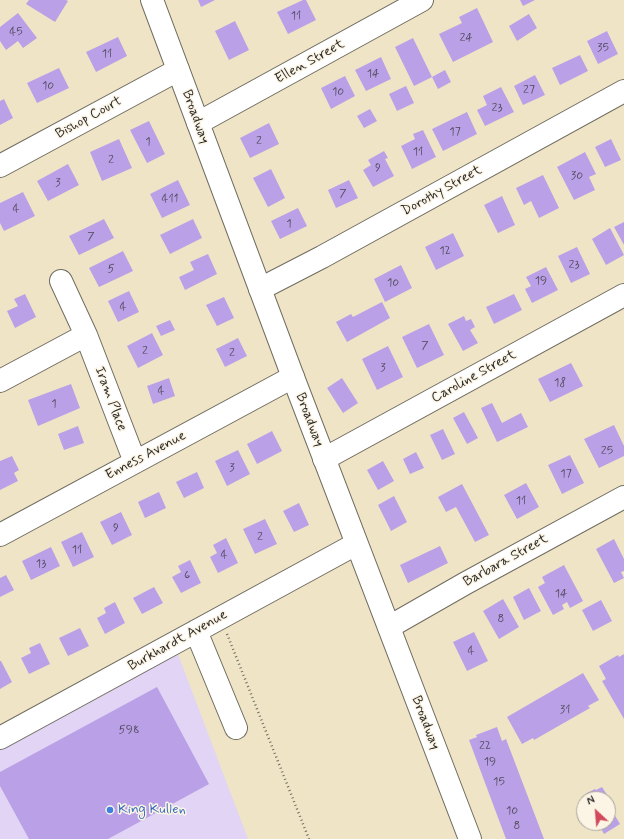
<!DOCTYPE html>
<html>
<head>
<meta charset="utf-8">
<style>
  body { margin:0 }
  #map { position:relative; width:624px; height:839px; overflow:hidden; background:#efe5c6; font-family:Mynerve,sans-serif }
  canvas { display:block }
  .north { position:absolute; left:576px; top:791px; width:40px; height:40px; box-sizing:border-box; background:#fcf5e5; border:1px solid #a8a49b; border-radius:50%; rotate:334deg; font-size:11px; font-weight:700; line-height:16px; text-align:center; color:#2b2b2b }
  .north::after { content:''; display:block; margin:auto; width:14px; height:18px; background:#d1495b; clip-path:polygon(50% 0,100% 100%,50% 72%,0 100%) }
</style>
</head>
<body>
<div id="map">
<canvas width="624" height="839"></canvas>
<div class="north">N</div>
</div>
<script>
const context = document.querySelector('canvas').getContext('2d');
context.lineJoin = 'round';
function fillPath(path, color) { context.fillStyle = color; context.fill(path, 'evenodd'); }
function stroke(path, color, width, dash) { context.strokeStyle = color; context.lineWidth = width; context.lineCap = dash ? 'butt' : 'round'; context.setLineDash(dash || []); context.stroke(path); }
function write(font, color, halo, rows, align = 'center') {
  context.font = font + ' Mynerve,sans-serif'; context.lineWidth = 3; context.setLineDash([]); context.textBaseline = 'middle'; context.strokeStyle = halo; context.fillStyle = color; for (const [text, x, y, turn = 0] of rows) {
    context.save(); context.translate(x, y); context.rotate((+turn || 0) * Math.PI / 180); context.textAlign = isNaN(turn) ? turn : align; if (halo) context.strokeText(text, 0, 0); context.fillText(text, 0, 0); context.restore();
  }
}
fillPath(new Path2D(`
  M176 649 248 839H0V748Z`), '#e1d4f4');
fillPath(new Path2D(`
  M29 0H66L68 1 55 22 26 4Z
  M198 0H215L201 7Z
  M303 0H306L316 20 288 34 277 12Z
  M520 0H535L523 6Z
  M477 8 493 42 453 62 439 34 462 23 459 17Z
  M18 13 37 38 23 48 18 41 6 50 0 41V27Z
  M529 14 537 28 517 41 509 26Z
  M235 21 249 50 229 60 215 31Z
  M607 31 618 54 598 64 587 41Z
  M118 37 127 56 96 72 86 52Z
  M413 38 432 77 414 86 395 47Z
  M580 55 588 71 560 85 552 68Z
  M381 57 391 79 366 91 355 70Z
  M59 68 69 88 37 103 27 83Z
  M445 70 451 82 438 89 432 77Z
  M535 75 545 95 523 105 514 86Z
  M345 76 355 96 331 109 321 88Z
  M406 86 414 103 397 111 389 94Z
  M501 87 514 112 485 126 477 110 487 105 483 96Z
  M4 99 13 118 0 125V101Z
  M370 109 377 121 364 128 357 116Z
  M467 112 477 134 443 151 432 129Z
  M149 121 165 154 147 163 130 130Z
  M269 123 279 144 250 158 240 138Z
  M423 130 436 157 412 169 401 146 415 139 413 134Z
  M119 139 132 168 102 181 90 152Z
  M611 139 621 160 605 167 595 147Z
  M384 151 388 158 385 159 394 176 373 187 363 170 371 165 368 160Z
  M585 152 596 174 589 177 595 190 574 200 557 167Z
  M68 164 79 185 48 201 37 181Z
  M271 169 285 198 268 207 253 178Z
  M543 175 559 208 539 218 531 201 524 205 516 188Z
  M178 180 190 205 162 218 150 194Z
  M349 180 358 198 336 208 328 190Z
  M23 192 35 216 4 231 0 223V203Z
  M502 196 515 225 498 233 484 205Z
  M298 208 307 226 280 239 271 221Z
  M104 219 114 238 79 255 69 236Z
  M193 219 202 238 170 254 160 235Z
  M624 222V245L614 227Z
  M610 228 624 255 606 265 592 239Z
  M453 233 464 256 436 270 425 247Z
  M577 247 590 274 571 283 558 256Z
  M123 251 133 271 99 287 89 268Z
  M208 254 217 274 185 290 179 277 194 270 190 262Z
  M401 265 412 288 385 302 374 279Z
  M546 267 558 290 532 303 525 289 531 286 526 277Z
  M129 291 139 312 118 322 108 301Z
  M25 294 36 317 15 328 7 311 18 306 14 299Z
  M514 294 522 310 494 324 486 307Z
  M224 297 234 318 217 326 206 305Z
  M382 302 390 318 347 342 336 322 351 314 353 317Z
  M464 316 466 321 471 319 475 327 470 330 478 343 463 351 448 324Z
  M170 320 175 330 161 336 156 326Z
  M429 324 444 355 417 368 402 337Z
  M152 333 163 355 138 368 127 346Z
  M238 338 247 356 225 367 216 349Z
  M388 346 403 377 377 390 362 359Z
  M571 363 583 386 550 402 538 379Z
  M169 378 175 396 153 404 147 386Z
  M342 378 358 403 343 413 327 388Z
  M71 384 80 408 38 426 28 400Z
  M492 403 502 423 521 413 528 427 497 442 481 408Z
  M464 412 478 438 467 444 453 418Z
  M614 425 624 446V456L599 468 584 439Z
  M78 426 84 443 64 450 58 434Z
  M443 429 455 454 442 460 430 435Z
  M272 431 282 451 257 464 247 444Z
  M238 450 250 474 227 486 215 461Z
  M416 452 424 468 410 474 403 459Z
  M570 455 584 483 562 494 548 465Z
  M12 456 19 470 14 473 18 481 0 490V461Z
  M383 461 394 481 378 490 367 470Z
  M197 472 204 488 184 498 176 482Z
  M526 483 539 507 517 519 504 495Z
  M462 484 489 535 475 542 456 507 446 512 438 497Z
  M159 492 166 508 145 518 138 502Z
  M394 496 407 522 391 531 378 505Z
  M299 503 309 525 294 532 283 511Z
  M121 512 132 535 112 545 100 522Z
  M265 519 277 544 255 554 243 529Z
  M82 532 94 557 73 567 61 542Z
  M226 538 238 563 218 573 210 557 217 553 213 545Z
  M614 539 624 559V571L621 572 624 578 614 583 596 549Z
  M440 546 448 563 408 583 400 565Z
  M51 547 60 566 31 580 22 561Z
  M190 560 201 583 181 593 172 577 181 572 178 566Z
  M564 565 583 601 570 608 567 602 562 605 564 609 553 615 538 587 545 583 542 577Z
  M6 575 14 590 0 597V578Z
  M154 587 163 603 142 614 133 598Z
  M529 588 541 611 524 620 513 597Z
  M503 599 519 627 499 639 483 611Z
  M601 600 612 621 593 631 582 610Z
  M115 602 125 623 105 634 97 618 106 613 104 608Z
  M80 628 89 646 68 656 59 638Z
  M474 632 488 661 467 671 453 642Z
  M40 643 50 664 29 674 21 658 31 653 29 648Z
  M624 654V719L602 681 606 679 599 666 618 655 619 657Z
  M0 661H1L12 682 0 689Z
  M583 673 599 700 588 706 590 708 534 740 533 738 522 744 507 717Z
  M157 687 209 784 108 839H29L0 786V772Z
  M497 727 502 741 506 739 544 839H506L469 740 477 737 476 735Z
  M602 787 611 801 608 803V799H588L586 797 588 796 587 793 595 789 596 790Z
  M608 804 620 824 604 834 598 823H608Z`), '#baa0e6');
const minor = new Path2D(`
  M198 123 422 0
  M0 166 178 70
  M61 281 86 335 135 462
  M260 289 322 257 624 91
  M0 381 86 335
  M324 459 624 295
  M0 535 293 377
  M389 627 466 583 624 497
  M196 631 236 728
  M0 738 356 544`);
const major = new Path2D(`
  M152 0 293 377 470 839`);
stroke(minor, '#706c61', 24);
stroke(major, '#706c61', 24);
stroke(new Path2D(`
  M227 634 309 839`), '#706c61', 2.5, [1, 3]);
stroke(minor, '#fff', 22);
stroke(major, '#fff', 22);
for (const [x, y, r, color] of [
  [110,810,4,"#3f7fe0"]
]) { const dot = new Path2D(); dot.arc(x, y, r, 0, 2 * Math.PI); context.fillStyle = color; context.fill(dot); stroke(dot, '#fcf5e5', 1.5); }
write('12px', '#4f485a', null, [
  ["11",296,16],
  ["45",16,32],
  ["24",466,38],
  ["35",603,48],
  ["11",107,54],
  ["14",373,74],
  ["10",48,86],
  ["27",529,90],
  ["10",338,92],
  ["23",497,108],
  ["17",455,132],
  ["2",259,141],
  ["1",148,142],
  ["11",418,152],
  ["2",111,160],
  ["9",378,168],
  ["30",577,176],
  ["3",58,183],
  ["7",343,194],
  ["411",170,199],
  ["4",16,209],
  ["1",289,224],
  ["7",91,237],
  ["12",445,251],
  ["23",574,265],
  ["5",111,269],
  ["19",541,281],
  ["10",393,283],
  ["4",123,307],
  ["7",425,346],
  ["2",145,351],
  ["2",232,353],
  ["3",383,368],
  ["18",560,383],
  ["4",161,391],
  ["1",54,404],
  ["25",607,451],
  ["3",232,468],
  ["17",566,474],
  ["11",521,501],
  ["9",116,528],
  ["2",260,537],
  ["11",77,550],
  ["4",224,555],
  ["13",41,564],
  ["6",187,575],
  ["14",561,594],
  ["8",501,619],
  ["4",471,651],
  ["31",565,710],
  ["598",129,730],
  ["22",485,746],
  ["19",490,762],
  ["15",499,782],
  ["10",512,811],
  ["8",517,826]
]);
write('14px', '#2b2b2b', '#fcf5e5', [
  ["Ellen Street",310,62,-29],
  ["Broadway",195,117,70],
  ["Bishop Court",89,118,-29],
  ["Dorothy Street",442,191,-29],
  ["Caroline Street",474,377,-29],
  ["Iram Place",110,399,69],
  ["Broadway",309,420,69],
  ["Enness Avenue",146,456,-28],
  ["Barbara Street",506,561,-29],
  ["Burkhardt Avenue",178,641,-29],
  ["Broadway",425,723,69]
]);
write('14px', '#366cbe', '#fcf5e5', [
  ["King Kullen",118,810]
], 'left');
</script>
</body>
</html>
